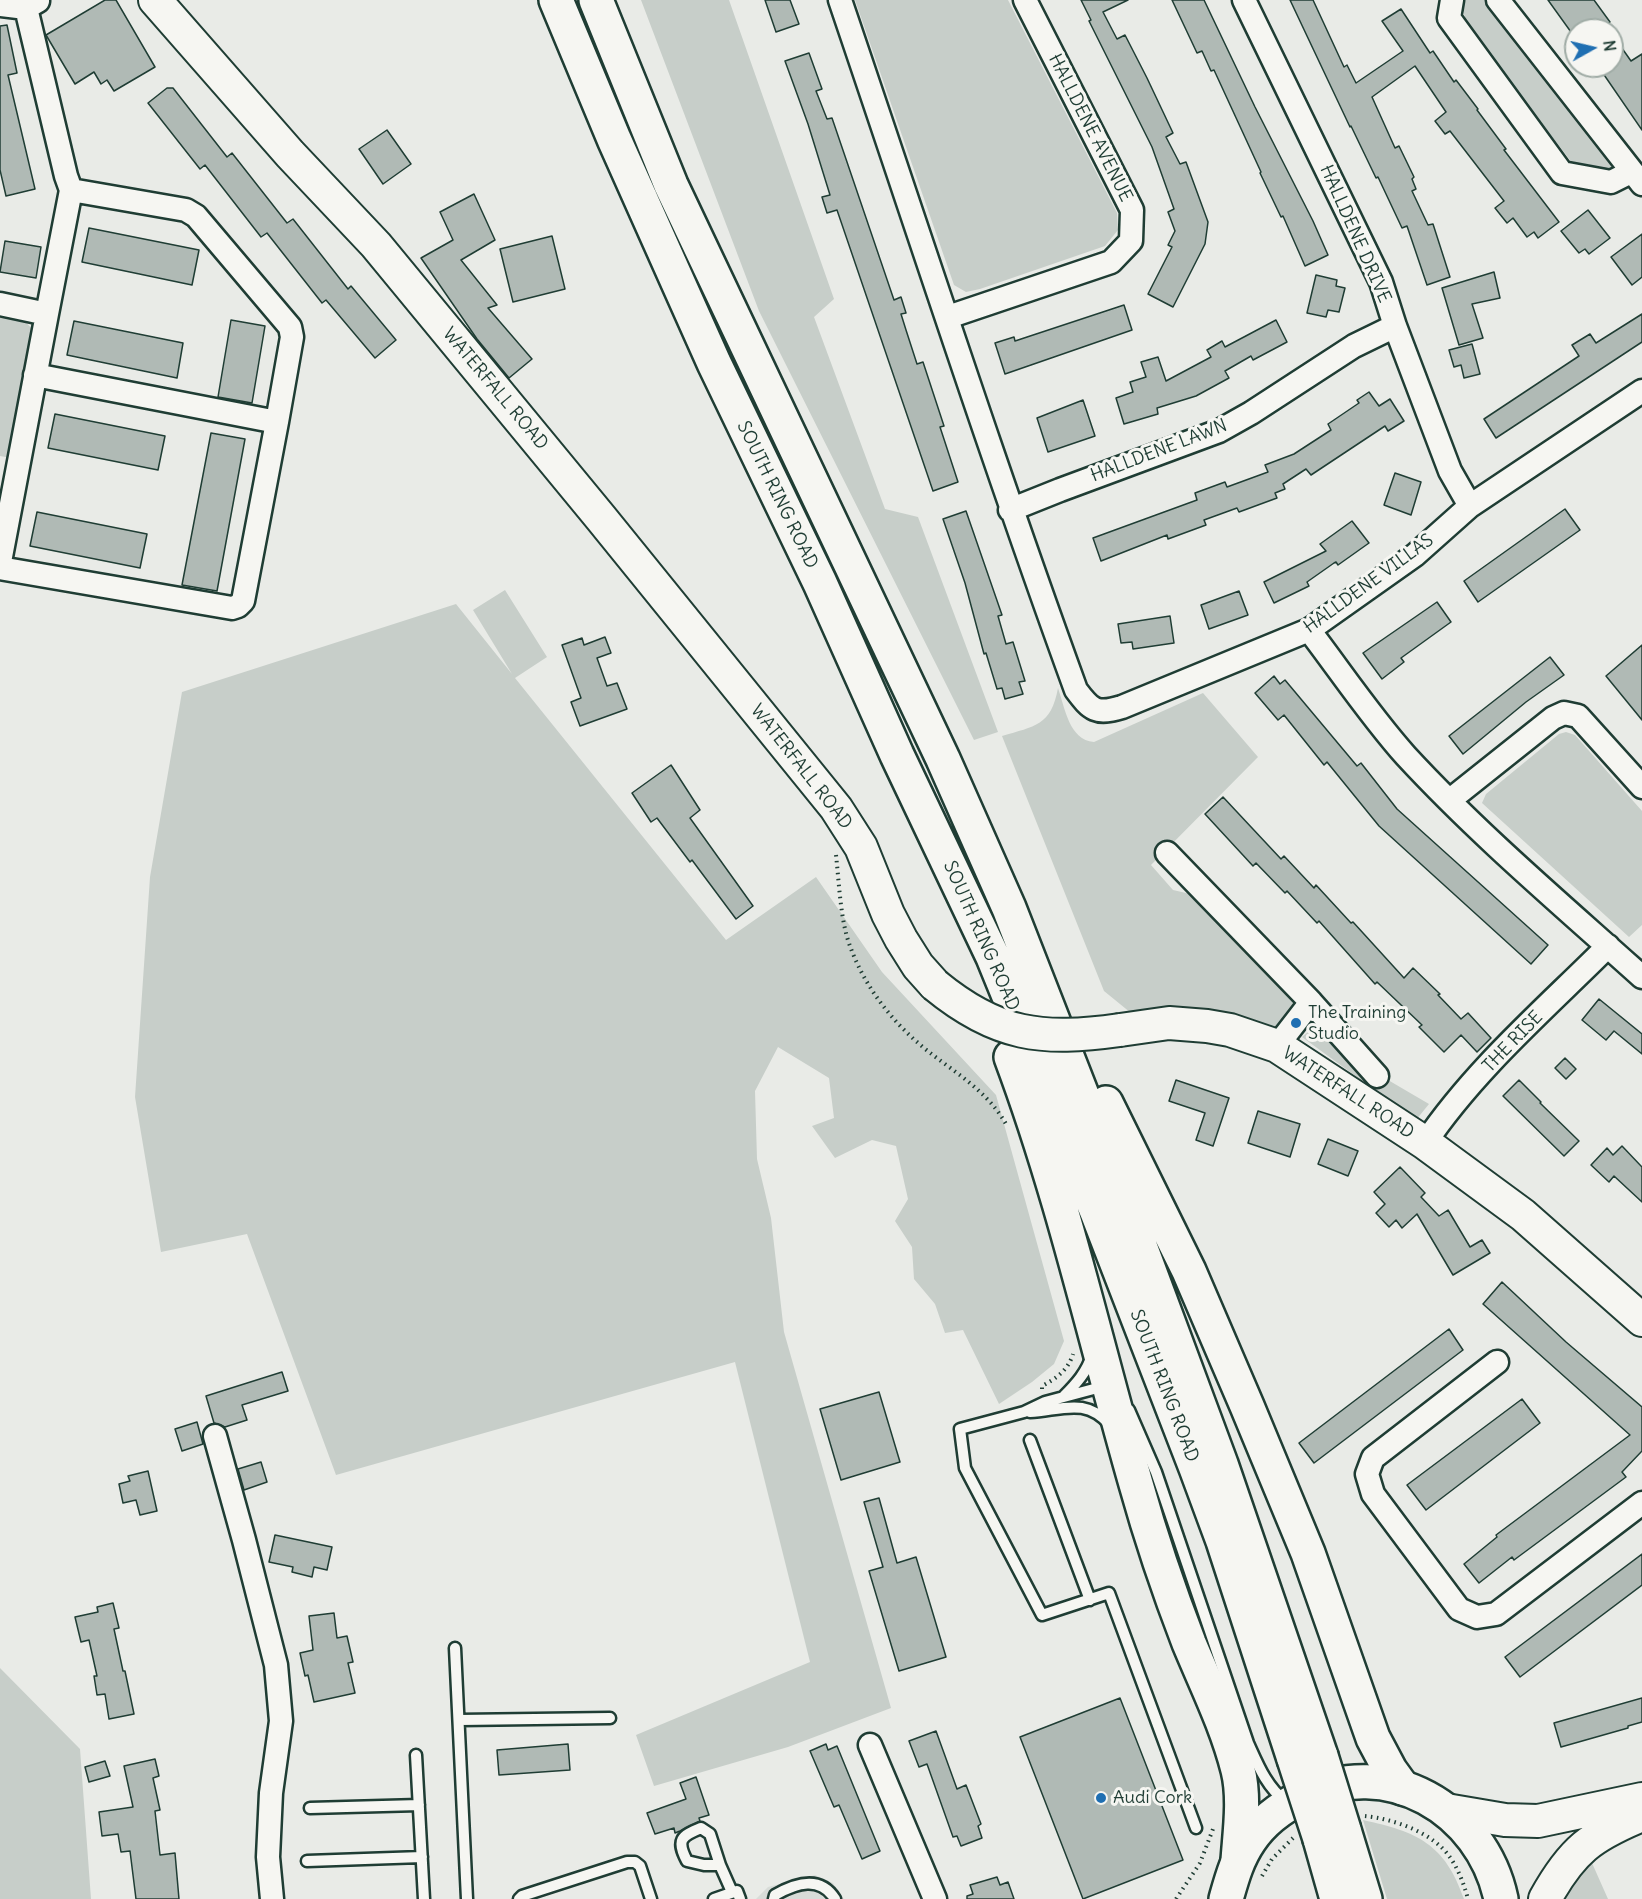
<!DOCTYPE html>
<html>
<head>
<meta charset="utf-8">
<style>
  body { margin:0 }
  #map { position:relative; width:1642px; height:1899px; overflow:hidden; background:#e9ebe7; font-family:Delius,sans-serif }
  canvas { display:block }
  .north { position:absolute; left:1564px; top:18px; width:60px; height:60px; box-sizing:border-box; background:#f6f6f2; border:2px solid #a0aca6; border-radius:50%; rotate:82deg; font-size:16px; font-weight:700; line-height:24px; text-align:center; color:#1f3d34 }
  .north::after { content:''; display:block; margin:auto; width:21px; height:27px; background:#1f6fb2; clip-path:polygon(50% 0,100% 100%,50% 72%,0 100%) }
</style>
</head>
<body>
<div id="map">
<canvas width="1642" height="1899"></canvas>
<div class="north">N</div>
</div>
<script>
const context = document.querySelector('canvas').getContext('2d');
context.lineJoin = 'round';
function fillPath(path, color) { context.fillStyle = color; context.fill(path, 'evenodd'); }
function stroke(path, color, width, dash) { context.strokeStyle = color; context.lineWidth = width; context.lineCap = dash ? 'butt' : 'round'; context.setLineDash(dash || []); context.stroke(path); }
function write(font, color, halo, rows, align = 'center') {
  context.font = font + ' Delius,sans-serif'; context.lineWidth = 6; context.setLineDash([]); context.textBaseline = 'middle'; context.strokeStyle = halo; context.fillStyle = color; for (const [text, x, y, turn = 0] of rows) {
    context.save(); context.translate(x, y); context.rotate((+turn || 0) * Math.PI / 180); context.textAlign = isNaN(turn) ? turn : align; if (halo) context.strokeText(text, 0, 0); context.fillText(text, 0, 0); context.restore();
  }
}
fillPath(new Path2D(`
  M815 1875 833 1883 844 1899H756L768 1887Z`), '#d8dcd8');
fillPath(new Path2D(`
  M641 0H729L834 299 814 317 885 509 918 517 998 732 974 740 759 311Z
  M855 0H1008L1117 213 1118 230 1105 246 980 289 966 292 954 285Z
  M1461 0H1488L1611 161 1613 170 1600 171 1573 164 1492 58 1465 18Z
  M0 312 20 316 34 331 11 458 0 456Z
  M505 590 547 657 515 678 726 940 816 877 882 972 996 1095 1064 1341 1054 1364 1032 1382 999 1404 963 1330 945 1333 935 1304 914 1279 912 1247 895 1221 908 1199 896 1146 872 1140 835 1158 812 1126 834 1118 829 1078 778 1047 755 1091 757 1159 771 1218 784 1332 891 1708 788 1747 654 1786 636 1735 810 1662 735 1362 336 1475 247 1234 161 1252 135 1097 150 877 182 692 456 604 512 674 473 610Z
  M1058 688C1065 708 1069 740 1094 742L1203 693 1258 757 1151 865 1173 890 1199 896 1285 990 1294 1004 1295 1010 1277 1029 1131 1013 1104 991 1002 736C1035 726 1051 726 1058 688Z
  M1566 732 1575 735 1642 811V925L1629 937 1482 803 1486 794 1559 734Z
  M1314 1027 1333 1042 1368 1083 1388 1080 1429 1104 1416 1120 1302 1037Z
  M0 1668 80 1749 91 1899H0Z
  M1363 1820C1418 1832 1445 1844 1464 1899H1387Z
  M1592 1863 1608 1899H1557L1577 1871Z`), '#c7cec9');
const building = new Path2D(`
  M105 0H116L155 67 114 91 107 80 101 84 94 72 75 84 46 35Z
  M765 0H790L799 24 776 32Z
  M1081 0H1128L1103 12 1117 39 1125 35 1147 78 1173 133 1166 137 1180 164 1186 162 1208 222 1205 244 1173 307 1148 294 1172 247 1168 245 1175 231 1168 212 1174 209 1152 147 1089 21 1091 20Z
  M1172 0H1204L1255 107 1313 221 1328 255 1305 266 1283 216 1281 217 1260 173 1261 172 1214 70 1211 71 1202 51 1197 53Z
  M1290 0H1313L1344 67 1347 65 1356 83 1403 51 1382 21 1401 9 1430 53 1433 51 1454 82 1456 80 1478 109 1477 110 1506 149 1504 150 1559 222 1538 238 1534 232 1527 237 1513 218 1507 223 1495 208 1504 201 1450 131 1445 134 1435 121 1446 112 1415 66 1372 97 1395 148 1399 146 1414 177 1412 179 1416 189 1412 191 1428 225 1433 224 1450 277 1427 285 1407 226 1402 228 1378 177 1376 178 1351 126 1350 127Z
  M1548 0H1594L1610 22 1599 30H1576V39Z
  M7 25 17 73 8 75 35 189 6 196 0 170V26Z
  M1612 34 1631 61 1642 54V130L1598 66H1612Z
  M809 53 822 89 816 91 827 119 832 118 894 300 901 297 906 313 901 314 906 330 917 364 923 362 944 426 940 427 958 482 933 491 837 210 827 213 822 197 830 195 808 124 785 61Z
  M167 88H173L227 157 232 153 287 223 293 219 348 289 351 286 396 340 375 358 326 300 322 303 267 233 261 237 205 165 200 169 148 103Z
  M387 130 411 164 383 184 359 149Z
  M474 194 495 240 461 260 497 305 488 308 532 359 509 378 477 339 421 258 453 240 440 212Z
  M1588 210 1610 238 1589 254 1585 249 1579 253 1561 231Z
  M89 228 199 250 192 285 82 262Z
  M1642 234V277L1632 285 1611 257Z
  M552 236 565 289 513 302 500 249Z
  M5 241 41 247 36 278 0 272Z
  M1494 272 1500 298 1472 304 1483 338 1459 345 1442 288Z
  M1316 275 1337 280 1336 286 1345 288 1339 312 1328 310 1326 317 1307 313Z
  M1124 305 1132 330 1005 374 995 343 1014 337 1015 341Z
  M1642 314V342L1496 438 1484 419 1579 356 1572 345 1590 334 1596 343Z
  M231 320 265 326 252 403 218 397Z
  M1276 320 1287 342 1253 360 1251 356 1225 371 1229 378 1196 396 1157 408 1158 414 1124 424 1116 398 1133 392 1130 382 1146 377 1141 362 1158 357 1166 381 1211 357 1207 350 1222 341 1225 347Z
  M74 321 183 343 177 378 67 355Z
  M1472 344 1480 374 1464 378 1461 365 1454 367 1449 350Z
  M1369 392 1379 406 1390 399 1404 421 1388 431 1385 426 1311 475 1306 469 1283 484 1285 489 1275 493 1277 498 1239 512 1237 508 1204 520 1206 525 1168 539 1167 535 1101 561 1093 538 1197 500 1195 493 1225 482 1227 487 1268 472 1265 465 1294 454 1331 430 1328 424 1359 403 1357 400Z
  M1083 400 1095 436 1048 452 1037 418Z
  M55 414 165 436 158 470 48 448Z
  M211 433 245 439 217 591 182 585Z
  M1395 473 1421 482 1411 515 1384 505Z
  M1565 509 1580 530 1478 602 1464 581Z
  M966 511 1002 615 998 616 1006 644 1013 642 1025 681 1019 682 1023 694 1005 699 1002 688 997 689 986 653 984 654 965 583 943 519Z
  M37 512 147 534 140 568 30 546Z
  M1352 521 1369 543 1338 565 1336 562 1334 563 1307 582 1309 586 1274 603 1264 582 1326 551 1320 544Z
  M1239 591 1248 615 1209 629 1201 605Z
  M1437 602 1451 622 1401 658 1404 662 1382 679 1363 653Z
  M1170 616 1174 643 1133 649 1132 642 1121 643 1118 624Z
  M605 637 611 653 597 658 607 686 617 683 627 709 580 726 571 702 581 698 562 645 582 638 584 645Z
  M1642 645V720L1606 676Z
  M1550 657 1564 675 1526 702 1463 754 1449 736Z
  M1274 676 1280 684 1285 680 1357 766 1361 763 1397 809 1548 945 1531 964 1379 826 1327 762 1324 765 1284 715 1278 720 1255 693Z
  M671 765 700 810 690 818 753 906 736 919 692 860 690 862 657 818 651 822 632 793Z
  M1223 797 1281 859 1284 856 1314 888 1316 885 1351 923 1353 922 1404 978 1413 968 1440 994 1438 995 1461 1019 1468 1013 1491 1038 1477 1052 1461 1035 1444 1052 1419 1027 1422 1025 1377 982 1375 984 1319 921 1317 923 1287 891 1285 893 1256 863 1253 866 1205 814Z
  M1599 999 1642 1034V1054L1614 1031 1606 1040 1582 1020Z
  M1565 1058 1576 1069 1566 1079 1555 1068Z
  M1176 1080 1229 1098 1213 1146 1196 1140 1205 1113 1169 1101Z
  M1519 1080 1541 1102 1540 1103 1579 1141 1564 1156 1503 1096Z
  M1258 1111 1300 1124 1290 1157 1248 1143Z
  M1328 1139 1358 1151 1348 1176 1318 1164Z
  M1622 1146 1642 1167V1202L1614 1176 1609 1182 1591 1165 1607 1148 1613 1155Z
  M1400 1167 1425 1193 1421 1197 1439 1216 1448 1210 1470 1247 1482 1240 1490 1253 1453 1275 1417 1214 1402 1228 1396 1220 1389 1227 1376 1213 1385 1204 1374 1192Z
  M1502 1282 1566 1342 1642 1407V1451L1622 1472 1626 1477 1514 1560 1512 1557 1479 1583 1464 1564 1497 1537 1496 1535 1630 1435 1483 1304Z
  M1449 1329 1463 1350 1314 1463 1299 1443Z
  M282 1372 288 1391 242 1405 247 1420 225 1427 214 1423 206 1396Z
  M879 1392 900 1462 841 1480 820 1409Z
  M1522 1399 1540 1423 1426 1510 1407 1485Z
  M197 1422 203 1444 182 1451 175 1429Z
  M261 1462 267 1482 244 1490 238 1469Z
  M148 1471 157 1511 140 1515 136 1500 123 1503 119 1484 130 1481 128 1476Z
  M879 1498 897 1563 916 1557 946 1657 899 1671 869 1571 883 1567 864 1502Z
  M275 1535 332 1547 327 1570 314 1567 312 1577 292 1572 293 1567 269 1562Z
  M1642 1554V1585L1520 1677 1505 1657Z
  M113 1603 119 1628 114 1629 123 1671H125L134 1714 109 1719 105 1694 97 1695 94 1676H97L89 1640 81 1642 75 1617 98 1612 97 1607Z
  M334 1613 337 1638 347 1636 353 1662 348 1663 355 1693 314 1702 308 1675 305 1676 300 1653 313 1650 309 1616Z
  M1120 1698 1183 1860 1083 1899 1020 1737Z
  M1642 1698V1722L1628 1726V1728L1561 1747 1554 1723Z
  M936 1731 957 1789 966 1785 981 1824 978 1826 982 1838 961 1846 957 1836 953 1837 927 1764 919 1767 909 1741Z
  M568 1744 570 1770 499 1775 497 1750Z
  M826 1744 828 1750 837 1746 880 1851 862 1859 839 1805 834 1807 810 1751Z
  M155 1759 159 1776 153 1778 160 1810 155 1811 160 1855 175 1853 179 1899H136L130 1851 121 1852 118 1834 102 1836 99 1812 133 1807 124 1766Z
  M105 1761 110 1776 89 1782 85 1767Z
  M696 1777 709 1815 699 1818 700 1821 680 1831 675 1833 674 1828 655 1834 647 1813 686 1799 680 1783Z
  M997 1877 1000 1885 1008 1882 1014 1899H967V1896L973 1894 970 1885Z`);
fillPath(building, '#b0bab5');
stroke(building, '#1f3d34', 1.5);
const lane = new Path2D(`
  M1105 1386 1045 1402 1024 1412 960 1429 965 1468 1042 1615 1109 1593 1196 1828
  M1064 1396C1076 1384 1087 1372 1092 1355
  M1129 1410 1156 1472 1248 1743C1258 1765 1266 1786 1286 1802
  M1030 1412C1062 1410 1086 1397 1110 1425
  M1030 1440 1090 1600
  M455 1648 467 1899
  M460 1720 610 1718
  M416 1755 424 1899
  M310 1808 419 1805
  M307 1861 422 1857
  M720 1865 710 1834 701 1828C681 1836 676 1840 687 1861L704 1865H720L732 1892
  M519 1899 522 1896 627 1862H635L640 1866 651 1899
  M714 1899 737 1891 740 1899
  M774 1899 775 1895C796 1883 820 1875 835 1899`);
const street = new Path2D(`
  M840 0C918 230 993 462 1076 690 1091 710 1096 715 1122 707L1309 630 1415 555 1470 506 1642 391
  M1244 0 1381 282 1395 326 1450 471 1470 506
  M1452 0 1449 18 1562 173 1611 182 1631 172
  M1498 0 1642 184
  M0 5 26 8 38 1
  M0 304 47 314 71 190 66 176 26 8
  M948 317 1111 262 1131 241 1132 210 1025 0
  M35 375 277 422 292 337 290 327 196 216 186 210 71 190
  M1010 510 1060 490 1219 431 1251 413 1354 346 1395 326
  M0 562 47 314
  M0 568 232 608 238 606 243 601 277 422
  M1309 630C1341 672 1371 717 1406 756 1479 835 1562 905 1642 977
  M1450 800 1553 718 1564 713 1578 716 1642 787
  M1167 853 1311 1002 1377 1076
  M1277 1046 1311 1002
  M1425 1143C1475 1069 1545 1009 1608 946
  M1497 1362 1373 1458 1367 1474 1373 1494 1459 1609 1477 1617 1496 1614 1642 1503
  M215 1436 244 1540 276 1665 281 1721 271 1793 268 1857 272 1899
  M870 1745 935 1899`);
const secondary = new Path2D(`
  M155 0 290 154 376 245 601 518 836 808 861 847 888 914 901 939 918 966 935 985
  M1120 1030 1169 1023 1207 1026 1230 1030 1277 1046 1425 1143 1523 1215 1642 1320
  M1446 1810 1505 1820 1538 1821 1642 1799
  M1545 1899C1572 1850 1591 1836 1642 1815`);
const primary = new Path2D(`
  M1226 1899C1232 1878 1237 1859 1250 1840 1262 1822 1282 1807 1302 1797 1387 1753 1482 1809 1501 1899`);
const highway = new Path2D(`
  M556 0 614 139 714 363 820 583 897 755 993 957 1097 1212 1196 1468 1223 1541 1294 1759
  M596 0 671 185 943 759 1009 908 1123 1200 1221 1464 1321 1756
  M1011 1057C1063 1196 1095 1341 1136 1484 1151 1538 1169 1591 1189 1643 1206 1684 1227 1726 1238 1770 1245 1798 1240 1832 1238 1860
  M1106 1103 1189 1271 1247 1406 1308 1553 1373 1738 1390 1770 1403 1788
  M1344 1830 1365 1899
  M1320 1839 1337 1899`);
stroke(lane, '#1f3d34', 15);
stroke(street, '#1f3d34', 27);
stroke(secondary, '#1f3d34', 36);
stroke(primary, '#1f3d34', 38);
stroke(highway, '#1f3d34', 38);
stroke(new Path2D(`
  M836 855C839 882 840 911 847 937 861 983 892 1023 929 1052 956 1073 988 1092 1006 1124
  M1042 1389V1386C1057 1378 1068 1370 1073 1354
  M1365 1816C1393 1819 1432 1832 1449 1856 1458 1868 1464 1884 1468 1899
  M1262 1876 1272 1859 1293 1838
  M1176 1899 1200 1863 1213 1829`), '#1f3d34', 4, [1.5, 4.5]);
stroke(lane, '#f6f6f2', 10);
stroke(street, '#f6f6f2', 22);
stroke(secondary, '#f6f6f2', 32);
stroke(primary, '#f6f6f2', 33);
stroke(highway, '#f6f6f2', 33);
const secondaryBridge = new Path2D(`
  M935 985C997 1036 1042 1041 1120 1030`);
const highwayBridge = new Path2D(`
  M1321 1756 1344 1830
  M1294 1759 1320 1839`);
stroke(secondaryBridge, '#1f3d34', 36, []);
stroke(highwayBridge, '#1f3d34', 38, []);
stroke(secondaryBridge, '#f6f6f2', 32);
stroke(highwayBridge, '#f6f6f2', 33);
for (const [x, y, r, color] of [
  [1296,1023,6,"#1f6fb2"],
  [1101,1798,6,"#1f6fb2"]
]) { const dot = new Path2D(); dot.arc(x, y, r, 0, 2 * Math.PI); context.fillStyle = color; context.fill(dot); stroke(dot, '#f6f6f2', 2); }
write('18px', '#1f3d34', '#f6f6f2', [
  ["HALLDENE AVENUE",1090,128,63],
  ["HALLDENE DRIVE",1355,234,66],
  ["WATERFALL ROAD",495,389,50],
  ["HALLDENE LAWN",1159,451,-21],
  ["SOUTH RING ROAD",777,495,64],
  ["HALLDENE VILLAS",1369,584,-36],
  ["WATERFALL ROAD",801,767,52],
  ["SOUTH RING ROAD",981,936,66],
  ["THE RISE",1513,1042,-46],
  ["WATERFALL ROAD",1348,1093,33],
  ["SOUTH RING ROAD",1164,1386,69]
]);
write('18px', '#1f3d34', '#f6f6f2', [
  ["The Training",1308,1013],
  ["Studio",1308,1034],
  ["Audi Cork",1113,1798]
], 'left');
</script>
</body>
</html>
